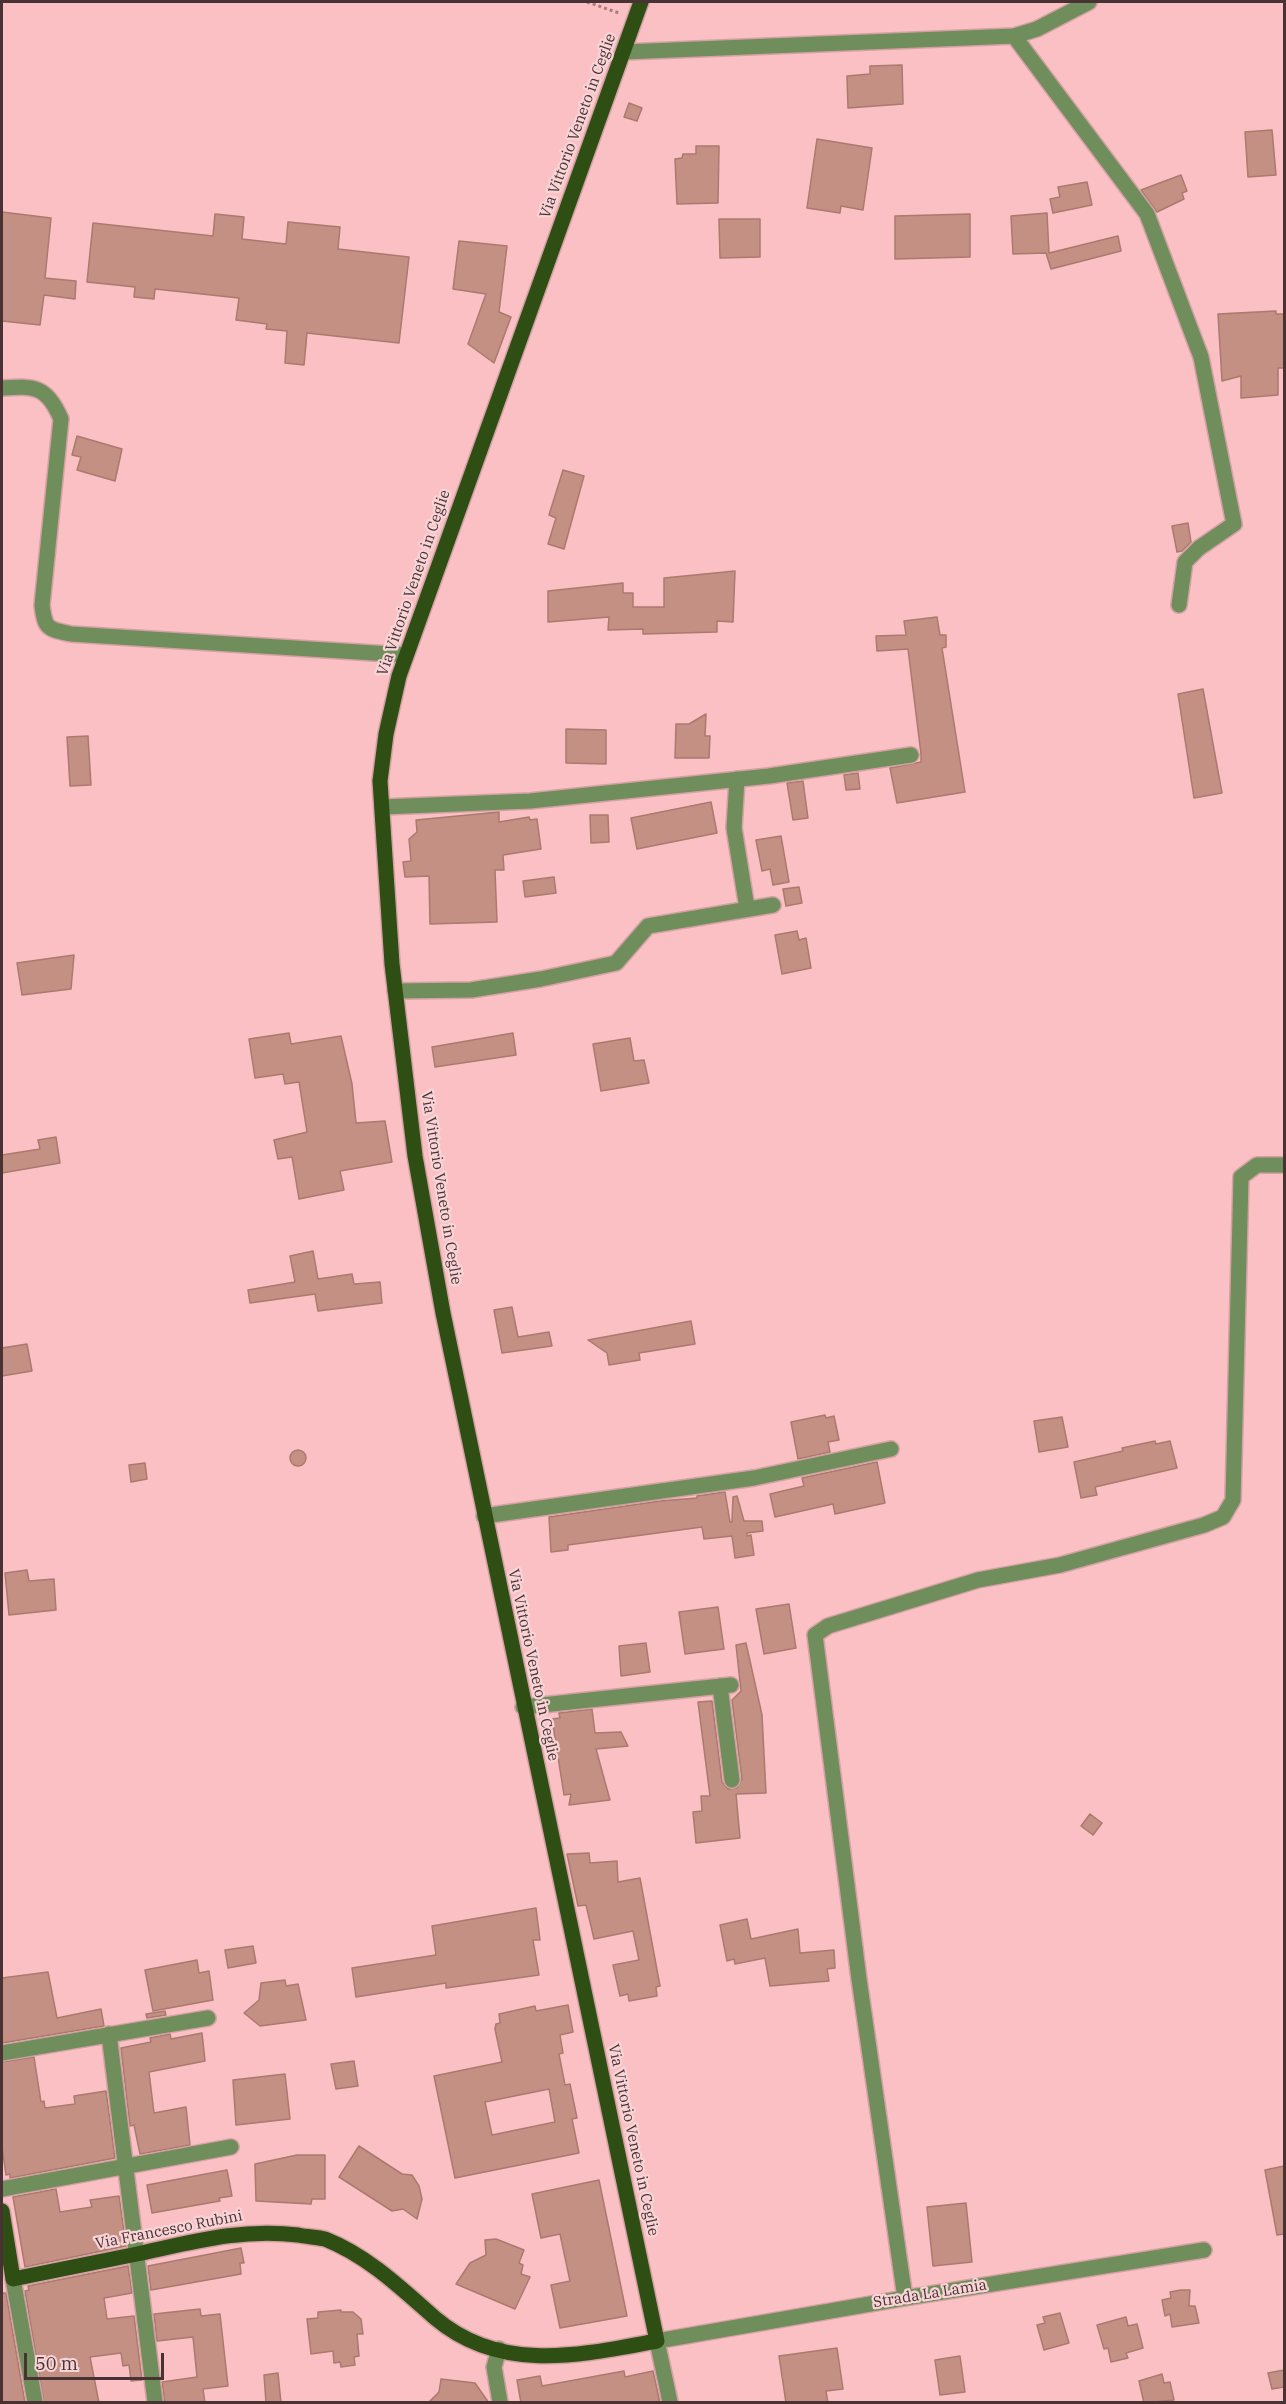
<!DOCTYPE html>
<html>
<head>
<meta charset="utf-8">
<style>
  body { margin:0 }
  #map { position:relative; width:1286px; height:2404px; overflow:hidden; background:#fac0c4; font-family:"IBM Plex Serif",serif }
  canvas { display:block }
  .frame { position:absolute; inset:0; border:3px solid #493234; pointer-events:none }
  .scale { position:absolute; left:24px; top:2353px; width:140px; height:27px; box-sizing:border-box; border:3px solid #493234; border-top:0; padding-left:8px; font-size:18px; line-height:21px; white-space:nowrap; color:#493234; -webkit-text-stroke:4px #f8d4d6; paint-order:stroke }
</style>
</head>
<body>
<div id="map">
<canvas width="1286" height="2404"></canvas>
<div class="frame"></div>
<div class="scale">50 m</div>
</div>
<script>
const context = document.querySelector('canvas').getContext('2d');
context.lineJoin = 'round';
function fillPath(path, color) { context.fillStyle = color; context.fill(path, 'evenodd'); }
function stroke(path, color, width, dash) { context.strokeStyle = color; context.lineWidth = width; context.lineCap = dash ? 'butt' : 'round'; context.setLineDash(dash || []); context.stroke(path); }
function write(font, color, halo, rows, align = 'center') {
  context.font = font + ' "IBM Plex Serif",serif'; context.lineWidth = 4.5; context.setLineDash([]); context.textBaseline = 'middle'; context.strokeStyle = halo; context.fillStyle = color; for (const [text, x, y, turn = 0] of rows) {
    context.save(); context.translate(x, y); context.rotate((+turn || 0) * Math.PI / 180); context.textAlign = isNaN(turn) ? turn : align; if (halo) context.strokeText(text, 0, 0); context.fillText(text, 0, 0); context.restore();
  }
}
const building = new Path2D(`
  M902 65 903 104 848 108 847 76 870 74V66Z
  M629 103 642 108 637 121 624 117Z
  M1272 130 1276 175 1248 177 1245 132Z
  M817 139 872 148 863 210 841 206 840 213 807 208Z
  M696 146H719L718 203 677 204 675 159 682 158 683 154H696Z
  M1181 175 1187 191 1182 193 1184 199 1157 212 1141 190Z
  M1087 182 1092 205 1053 213 1050 199 1060 197 1058 187Z
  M2 212 51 218 45 278 76 281 75 299 44 295 40 325 2 321Z
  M1047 213 1049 253 1118 236 1121 251 1051 269 1046 253 1013 254 1011 216Z
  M215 214 244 217 242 239 286 244 288 222 340 227 338 249 409 257 399 343 307 333 304 365 285 363 287 331 266 329 267 324 236 320 239 298 155 289 154 299 134 297 135 287 87 282 93 223 213 236Z
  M970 214V257L895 259V216Z
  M719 219H760V257L720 258Z
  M459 241 507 246 499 312 511 317 494 363 468 344 486 294 453 289Z
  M1276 311V314H1284V368H1278V395L1241 398V376L1222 381 1218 314Z
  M77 436 122 449 115 481 77 470 81 457 72 455Z
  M563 470 584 476 564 549 548 544 556 518 549 515Z
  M1188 523 1191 542 1182 551 1177 552 1172 526Z
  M735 571 733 622 717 621V632L643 634V629L608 630 609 617 548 622V591L623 583V593H633V607H664V578Z
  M937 617 940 635H946V647L942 648 965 792 897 803 890 768 921 762V754L908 649 877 651 876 636 906 635 904 621Z
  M1203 689 1222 793 1194 798 1178 694Z
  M706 714 705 736H710L709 758H675L676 724H689Z
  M566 729 606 730V764L566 763Z
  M88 736 91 785 70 786 67 737Z
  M858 773 860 789 846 790 844 775Z
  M803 781 808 818 793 820 787 783Z
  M711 802 717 833 637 849 631 818Z
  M499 812V822L529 817 530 820 537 819 541 849 503 855 504 870H495L497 922 430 924 429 876 405 877 403 862 411 861 409 839 417 832 416 820Z
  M590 815H608L609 842 591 843Z
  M781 836 789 882 773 885 770 869 762 871 756 840Z
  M554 877 556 893 525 897 523 881Z
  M799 887 802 903 786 906 783 889Z
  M797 931 799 940 806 938 811 968 782 974 775 935Z
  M74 955 71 989 22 995 17 963Z
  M289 1033 291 1044 341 1036 352 1084 356 1123 385 1121 392 1162 340 1171 344 1190 299 1199 292 1157 278 1159 274 1140 307 1132 299 1082 285 1084 283 1074 255 1078 249 1039Z
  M513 1033 516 1055 435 1067 432 1047Z
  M630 1038 634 1061 644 1060 649 1083 601 1091 593 1044Z
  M56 1137 60 1163 2 1173V1155L40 1149 38 1140Z
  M313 1251 318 1279 352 1274 354 1284 380 1282 382 1303 318 1311 315 1294 250 1303 248 1290 295 1282 290 1256Z
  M512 1307 518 1337 549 1332 552 1346 502 1353 494 1310Z
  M691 1321 695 1344 639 1353 640 1360 609 1365 607 1353 588 1340Z
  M27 1344 32 1371 2 1376V1348Z
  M825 1415 826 1418 834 1416 839 1440 828 1442 830 1452 798 1459 791 1422Z
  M1062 1417 1068 1447 1039 1452 1034 1421Z
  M1155 1441 1156 1444 1170 1441 1177 1468 1095 1487 1097 1495 1081 1498 1074 1462 1123 1451 1122 1448Z
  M290 1458a8 8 0 1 1 16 0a8 8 0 1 1-16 0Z
  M877 1462 885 1503 835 1514 833 1504 775 1517 770 1494 804 1486 802 1478Z
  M145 1463 147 1479 131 1482 129 1465Z
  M725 1492 730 1522H732L733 1497 737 1496 744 1521H762L763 1531 747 1533V1536L751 1535 754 1555 735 1558 732 1536 704 1539 702 1527 568 1545V1550L551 1552 549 1517 660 1501 697 1498V1496Z
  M27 1570 29 1581 54 1579 56 1610 9 1615 5 1573Z
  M789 1604 796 1648 764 1654 756 1609Z
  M718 1607 724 1649 685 1654 679 1612Z
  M646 1643 650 1672 621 1676 619 1646Z
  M746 1643 762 1715 766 1793 736 1794 740 1838 696 1843 693 1812 702 1811 701 1796H710L698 1702 712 1701 722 1782 728 1789 737 1788 742 1779 732 1700 741 1691 736 1645Z
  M592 1709 595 1733 621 1732 628 1746 596 1749 610 1800 569 1805 571 1794 564 1795 552 1719 560 1718 559 1713Z
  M1090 1814 1102 1823 1093 1835 1081 1826Z
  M589 1853 590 1863 617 1861 618 1882 640 1878 660 1986 656 1987 657 1996 629 2001 628 1994 620 1996 613 1965 639 1960 633 1931 594 1939 586 1905 578 1906 567 1854Z
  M536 1908 540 1940H533L539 1975 446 1988V1983L356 1997 352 1968 436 1955 432 1926Z
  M747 1919 751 1939 798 1929 800 1953 834 1950 835 1968 827 1969 829 1981 770 1986 765 1958 735 1964 734 1959 727 1961 720 1925Z
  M253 1946 256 1963 228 1968 225 1950Z
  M197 1960 199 1973 209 1971 213 2000 153 2011 145 1970Z
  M48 1972 57 2018 101 2009 104 2026 2 2043V1978Z
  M285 1980 286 1986 298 1984 306 2020 260 2026 244 2013 259 2000 261 1983Z
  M568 2005 573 2032 560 2035 563 2053 559 2054 565 2085 570 2084 577 2118 572 2119 579 2153 455 2178 434 2076 502 2062 495 2029 496 2024 500 2023 499 2014 535 2006 536 2011ZM549 2089 555 2122 492 2135 485 2102Z
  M165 2011 166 2015 147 2018 146 2014Z
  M202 2033 205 2061 149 2072 154 2113 186 2107 190 2145 140 2154 134 2125 130 2126 121 2048 151 2042 150 2038 170 2034 171 2039Z
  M34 2057 41 2102 44 2101 45 2108 75 2104 74 2096 106 2091 115 2158 10 2178V2174L6 2175 2 2147V2062Z
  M354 2061 358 2086 336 2089 331 2064Z
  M285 2074 290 2119 236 2125 233 2080Z
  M359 2146 402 2174 412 2175 419 2186 422 2199 417 2219 403 2209 392 2211 339 2177Z
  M297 2155H325V2199H312L311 2204 256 2201 255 2164Z
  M1284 2166V2234L1277 2235 1265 2170Z
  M227 2170 232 2196 219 2198 220 2201 152 2213 147 2185Z
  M599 2180 627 2316 560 2328 551 2285 570 2281 560 2234 541 2238 532 2194Z
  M56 2189 60 2212 92 2207 90 2200 119 2196 126 2246 25 2267 13 2197Z
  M966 2203 972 2262 933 2266 927 2207Z
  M496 2239 524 2250 519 2263 523 2265 521 2274 530 2277 515 2309 456 2284 470 2263 486 2255 485 2240Z
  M241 2248 244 2263H240L241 2274 151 2290 148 2266Z
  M128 2266 132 2293 104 2298 107 2319 134 2316 142 2380 131 2381 129 2365 123 2366 121 2353 90 2357 99 2403H44L25 2291 29 2290 28 2286Z
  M1181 2290H1190L1189 2306H1195L1199 2323 1172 2327 1170 2314 1165 2316 1162 2300 1171 2298 1170 2292Z
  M2 2293H6L25 2403H2Z
  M200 2309 201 2316 220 2314 228 2386 203 2389 205 2403H165L162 2382 197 2377 193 2337 157 2341 154 2314Z
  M341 2310V2312H353L361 2319 363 2334H357L359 2356 354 2357 355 2365 341 2367 340 2362 334 2363 333 2351 311 2354 307 2319 318 2318V2312Z
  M1060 2313 1069 2343 1044 2350 1037 2325 1045 2323 1043 2317Z
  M1126 2317 1128 2326 1137 2324 1143 2348 1126 2353 1128 2358 1111 2362 1108 2348 1104 2349 1097 2325Z
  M837 2348 843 2389 826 2391 828 2403H786L779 2356Z
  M960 2356 965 2392 940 2395 935 2360Z
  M1284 2370V2387L1272 2389 1268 2373Z
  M624 2371 625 2377 653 2371 660 2403H521L517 2380 540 2376 542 2386Z
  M278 2373 281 2403H266L264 2375Z
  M1162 2374 1164 2383 1170 2382 1174 2400 1144 2403 1139 2381Z
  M441 2379 475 2383 489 2403H428L439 2392Z`);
fillPath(building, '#c49084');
stroke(building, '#ab796d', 1.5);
const minor = new Path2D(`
  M1014 36 1037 29 1089 2
  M624 52 1014 36 1147 214 1201 357 1234 524 1199 548 1185 562 1179 605
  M2 388C35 386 47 386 61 419L42 605C45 630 48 629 71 634L406 655
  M737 779 734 828 747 908
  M382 807 530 801 769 776 911 755
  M395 991 471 990 541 979 616 963 648 926 773 905
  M484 1516 754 1478 891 1449
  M720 1686 732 1780
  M523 1707 731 1685
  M109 2034 155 2402
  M2 2053 208 2018
  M2 2189 231 2147
  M13 2279 35 2402
  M905 2298 859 1979 815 1635 828 1626 978 1580 1060 1565 1204 1525 1223 1517 1233 1500 1241 1177 1257 1165H1284
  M499 2349 494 2367 500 2402
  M670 2402 657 2341 905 2298 1204 2250`);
const major = new Path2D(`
  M2 2211 13 2279C54 2271 96 2262 137 2254 193 2242 241 2228 298 2235 307 2237 317 2237 325 2239 368 2256 401 2288 435 2318 501 2374 581 2355 657 2341L443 1313 415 1156 392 964 380 781 386 734 399 676 641 2`);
stroke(minor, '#d3a1a4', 18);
stroke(major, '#d3a1a4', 18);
stroke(new Path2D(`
  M587 2 619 13`), '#a77d80', 3, [3, 3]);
stroke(minor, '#6f8e5b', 15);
stroke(major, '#2e4e14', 15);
write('15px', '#493234', '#f8d4d6', [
  ["Via Vittorio Veneto in Ceglie",578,126,-70],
  ["Via Vittorio Veneto in Ceglie",414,583,-71],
  ["Via Vittorio Veneto in Ceglie",441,1188,81],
  ["Via Vittorio Veneto in Ceglie",533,1665,78],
  ["Via Vittorio Veneto in Ceglie",633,2140,78],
  ["Via Francesco Rubini",169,2230,-11],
  ["Strada La Lamia",930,2294,-9]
]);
</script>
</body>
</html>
